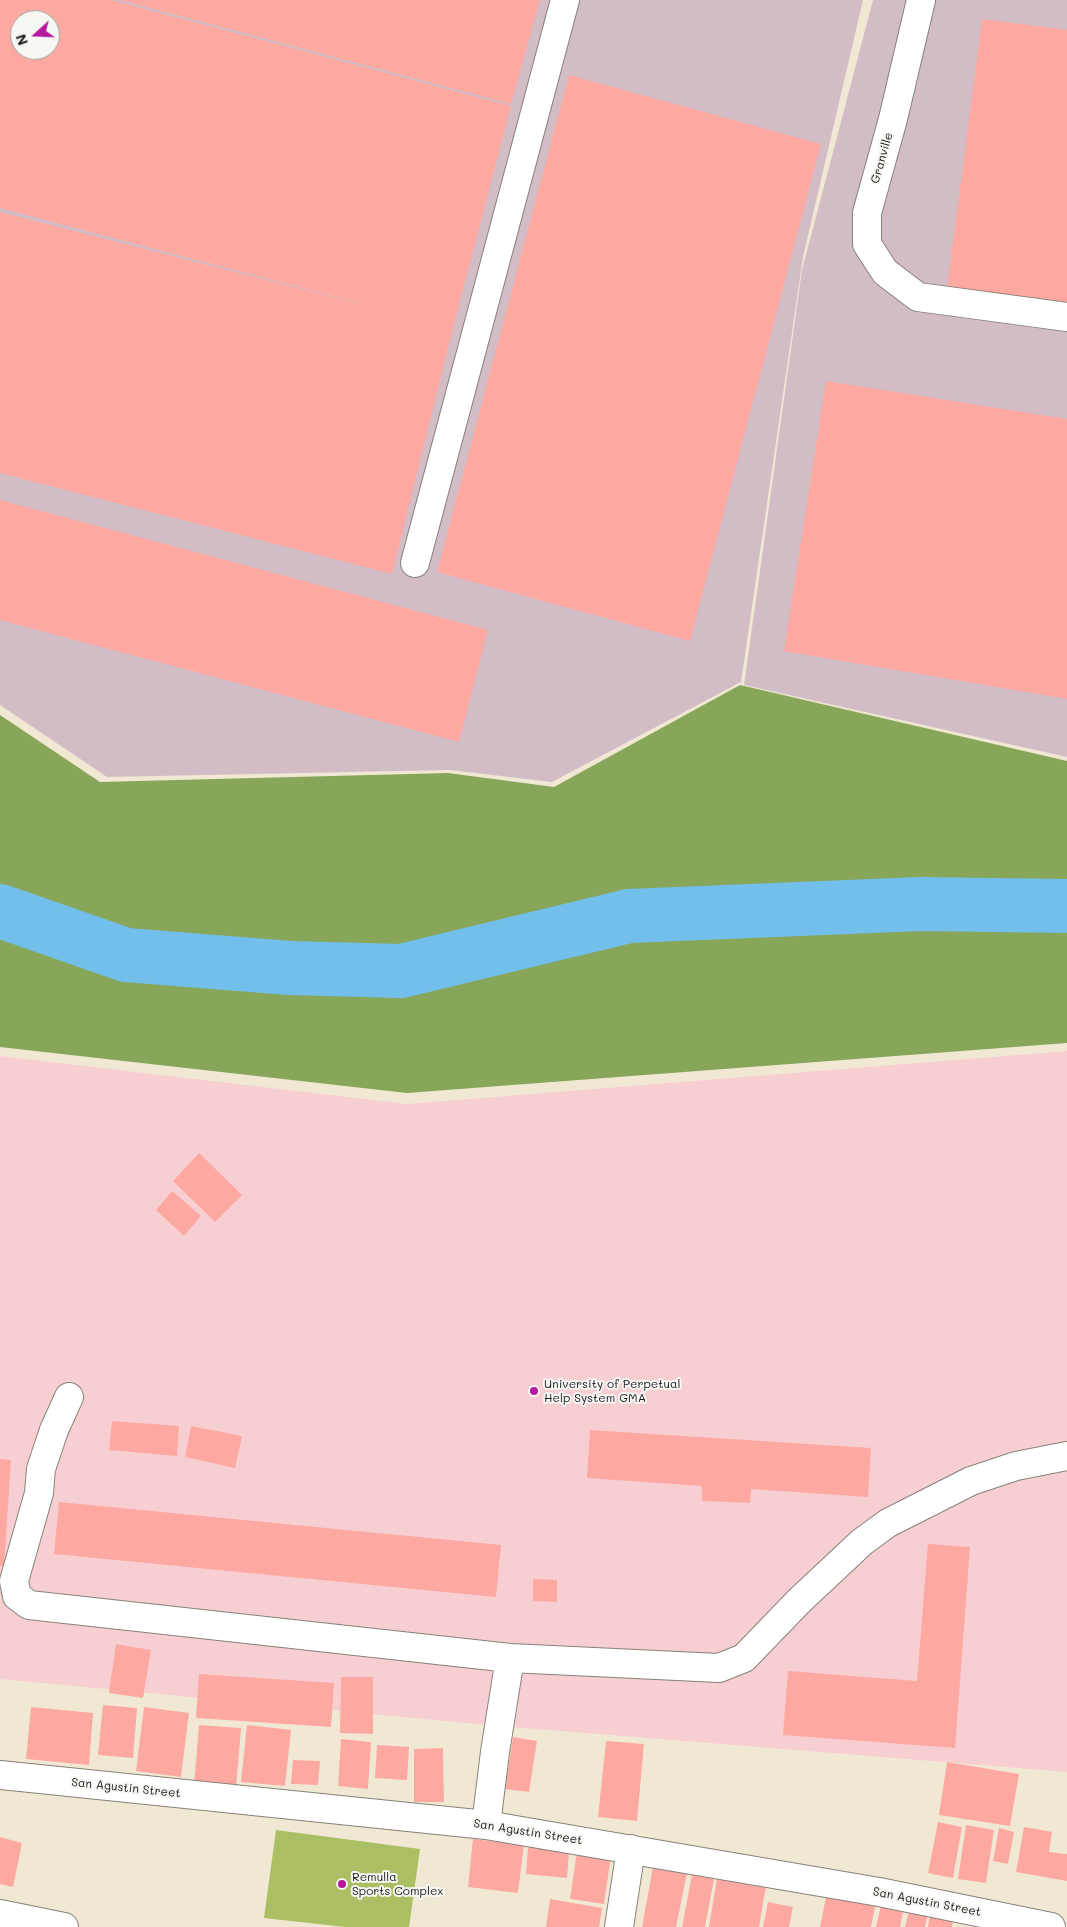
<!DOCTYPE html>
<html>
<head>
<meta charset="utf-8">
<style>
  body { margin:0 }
  #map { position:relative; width:1067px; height:1927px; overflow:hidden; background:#f1e8d4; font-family:Mali,sans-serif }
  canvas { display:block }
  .north { position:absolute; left:10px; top:10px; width:50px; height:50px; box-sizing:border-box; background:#f6f6f2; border:1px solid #9f9f9c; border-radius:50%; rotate:250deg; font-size:14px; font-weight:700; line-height:20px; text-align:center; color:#1c1c1c }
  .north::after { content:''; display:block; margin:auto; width:18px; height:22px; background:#b5179e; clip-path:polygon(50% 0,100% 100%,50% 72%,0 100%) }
</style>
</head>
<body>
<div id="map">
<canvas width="1067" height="1927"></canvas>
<div class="north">N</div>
</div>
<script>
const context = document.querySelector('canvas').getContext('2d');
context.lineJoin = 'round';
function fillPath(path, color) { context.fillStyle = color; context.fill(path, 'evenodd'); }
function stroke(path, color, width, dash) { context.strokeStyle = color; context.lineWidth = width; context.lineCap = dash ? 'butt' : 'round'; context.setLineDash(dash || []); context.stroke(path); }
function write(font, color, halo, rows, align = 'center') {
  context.font = font + ' Mali,sans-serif'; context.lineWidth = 4; context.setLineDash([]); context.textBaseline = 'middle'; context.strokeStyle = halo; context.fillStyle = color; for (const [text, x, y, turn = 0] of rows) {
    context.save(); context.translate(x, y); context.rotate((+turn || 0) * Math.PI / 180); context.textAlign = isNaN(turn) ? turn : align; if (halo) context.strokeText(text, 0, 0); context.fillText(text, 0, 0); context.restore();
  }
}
fillPath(new Path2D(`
  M1067 1051V1772L487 1725 0 1679V1056L407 1104Z`), '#f7cfd2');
fillPath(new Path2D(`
  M0 0H863L803 257 741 682 552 782 450 770 107 777 0 705ZM20 20H50V50H20Z
  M873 0H1067V757L744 685 802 270Z`), '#d2bdc6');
fillPath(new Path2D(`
  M276 1830 420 1849 409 1927H345L264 1918Z`), '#aabf64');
fillPath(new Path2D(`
  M740 685 1067 761V1043L407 1093 0 1047V715L100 782 448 773 554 787Z`), '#87a65a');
stroke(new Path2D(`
  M0 911 126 955 290 968 401 971 629 916 921 904 1067 906`), '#72bfec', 54);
fillPath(new Path2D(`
  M0 0H111L511 106 453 328 392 574 0 473V212L393 312 0 208ZM20 20H50V50H20Z
  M120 0H540L511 104Z
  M982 19 1067 30V305L947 289Z
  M569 75 821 144 690 641 437 572Z
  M826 381 1067 419V699L784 651Z
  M0 500 488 630 459 742 0 620Z
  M199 1153 242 1195 215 1222 173 1181Z
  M172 1191 201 1216 184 1236 156 1210Z
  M112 1421 179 1426 177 1456 109 1450Z
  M191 1426 242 1436 235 1468 185 1457Z
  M590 1430 871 1448 868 1497 751 1489 750 1503 702 1501V1486L587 1478Z
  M0 1459 11 1460 4 1566H0Z
  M59 1502 501 1545 496 1597 54 1554Z
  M928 1544 970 1547 955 1748 783 1735 788 1671 917 1681Z
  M533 1579 557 1580V1602L533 1601Z
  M116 1644 151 1650 143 1698 109 1693Z
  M199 1674 334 1683 331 1727 196 1718Z
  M341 1677H373V1734L340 1733Z
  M103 1705 137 1708 133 1758 98 1755Z
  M31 1707 93 1713 89 1765 26 1759Z
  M144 1707 189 1713 181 1777 136 1771Z
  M199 1725 241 1728 236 1788 194 1785Z
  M247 1725 291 1730 285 1786 241 1782Z
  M513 1737 537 1741 529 1792 505 1789Z
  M341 1739 371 1742 368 1789 338 1786Z
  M606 1741 644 1744 637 1821 598 1817Z
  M377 1745 409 1747 407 1780 375 1778Z
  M443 1748 444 1802H414V1749Z
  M293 1760 320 1761 318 1785 291 1784Z
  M947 1762 1019 1774 1010 1826 939 1815Z
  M938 1822 962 1827 953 1878 928 1873Z
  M966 1825 994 1830 986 1883 958 1879Z
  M1024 1827 1052 1832 1049 1852 1067 1854V1881L1016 1872Z
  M999 1828 1014 1832 1008 1864 993 1861Z
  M0 1837 22 1843 13 1887 0 1884Z
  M473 1839 524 1845 518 1893 468 1887Z
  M528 1847 569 1851 567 1878 526 1874Z
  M577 1851 611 1856 604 1904 570 1899Z
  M654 1862 688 1868 676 1927H642Z
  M693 1870 715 1874 705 1927H682Z
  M718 1872 767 1880 759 1927H709Z
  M828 1888 877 1897 871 1927H820Z
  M550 1899 602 1908 599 1927H546Z
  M882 1901 904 1906 900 1927H876Z
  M768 1902 793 1907 789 1927H763Z
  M910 1907 928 1912 925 1927H905Z
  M930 1915 953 1919 952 1927H928Z`), '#fda9a2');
const minor = new Path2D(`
  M921 0 893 119 867 213V244L885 272 918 297 1067 317
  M415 563 565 0
  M69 1397 54 1430 41 1469 39 1493 14 1581 17 1596 29 1605 510 1658 719 1668 744 1658 799 1601 862 1542 888 1523 971 1481 1016 1466 1067 1456
  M0 1775 486 1825 879 1892 1051 1927
  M486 1825 495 1752 510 1658
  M0 1914 64 1927
  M619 1927 631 1849`);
stroke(minor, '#868278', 30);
stroke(minor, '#fff', 28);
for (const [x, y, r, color] of [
  [534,1391,5,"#b5179e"],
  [342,1884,5,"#b5179e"]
]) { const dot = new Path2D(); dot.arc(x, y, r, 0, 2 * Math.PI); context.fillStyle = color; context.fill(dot); stroke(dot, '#f6f6f2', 2); }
write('12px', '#1c1c1c', '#f6f6f2', [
  ["Granville",882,158,-74],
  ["San Agustin Street",126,1788,6],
  ["San Agustin Street",528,1832,9],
  ["San Agustin Street",927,1902,11]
]);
write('12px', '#1c1c1c', '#f6f6f2', [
  ["University of Perpetual",544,1384],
  ["Help System GMA",544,1398],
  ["Remulla",352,1877],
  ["Sports Complex",352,1891]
], 'left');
</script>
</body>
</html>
